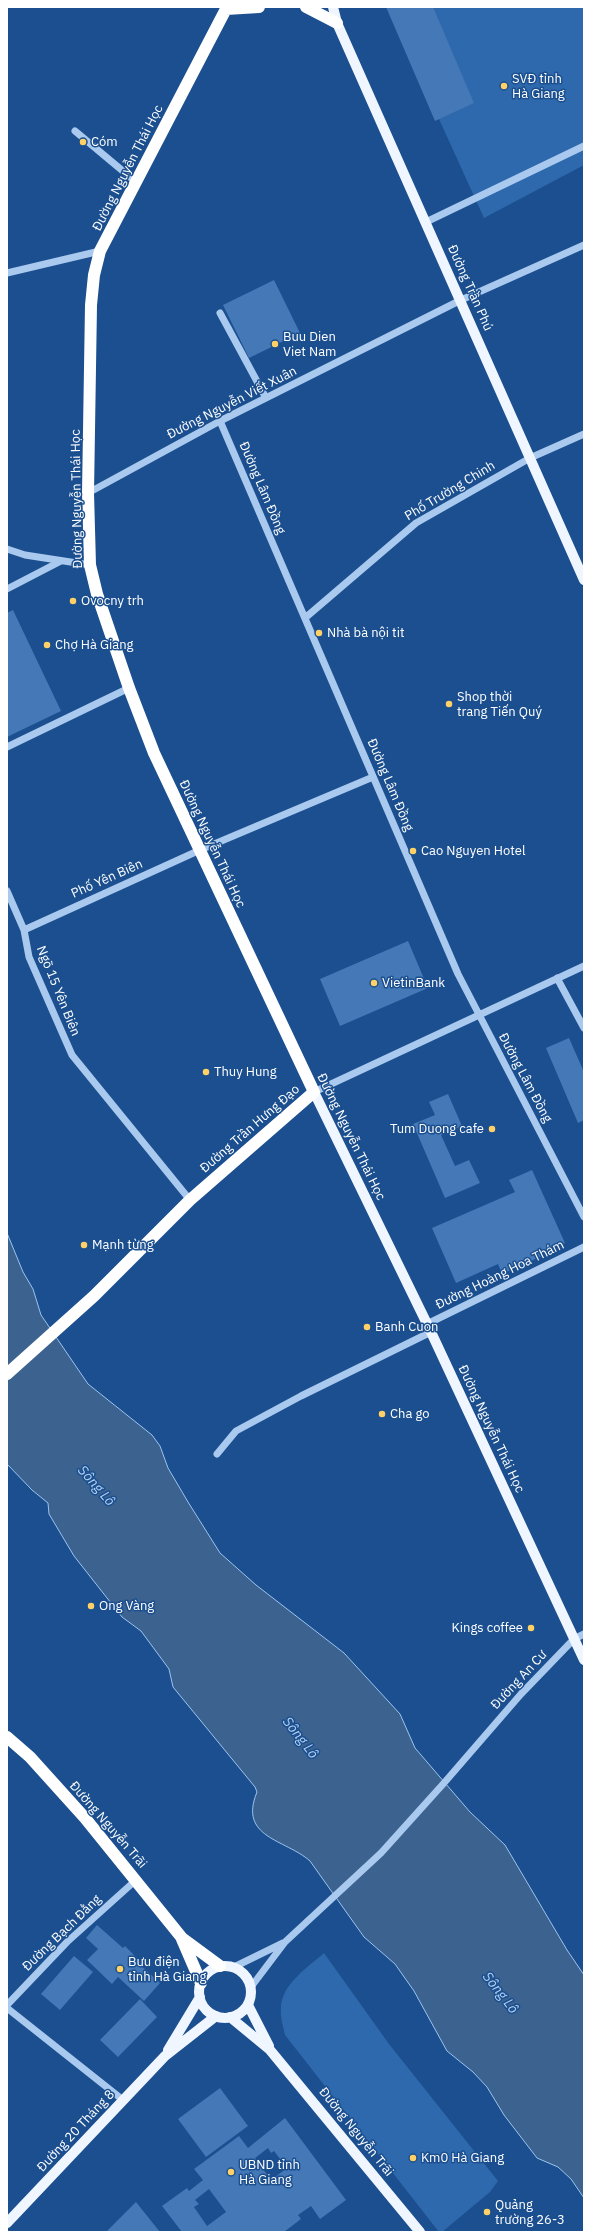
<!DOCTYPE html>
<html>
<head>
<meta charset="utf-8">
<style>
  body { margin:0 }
  #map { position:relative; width:591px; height:2239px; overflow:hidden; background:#1b4f8f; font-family:"IBM Plex Sans",sans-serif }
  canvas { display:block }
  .frame { position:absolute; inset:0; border:8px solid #fff; pointer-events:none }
</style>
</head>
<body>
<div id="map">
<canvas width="591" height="2239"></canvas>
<div class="frame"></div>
</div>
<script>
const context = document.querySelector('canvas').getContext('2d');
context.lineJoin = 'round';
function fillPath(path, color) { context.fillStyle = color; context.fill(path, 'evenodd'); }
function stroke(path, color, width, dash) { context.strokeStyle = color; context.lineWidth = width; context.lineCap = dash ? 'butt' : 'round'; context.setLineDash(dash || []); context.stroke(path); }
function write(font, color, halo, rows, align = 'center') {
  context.font = font + ' "IBM Plex Sans",sans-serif'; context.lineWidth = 3; context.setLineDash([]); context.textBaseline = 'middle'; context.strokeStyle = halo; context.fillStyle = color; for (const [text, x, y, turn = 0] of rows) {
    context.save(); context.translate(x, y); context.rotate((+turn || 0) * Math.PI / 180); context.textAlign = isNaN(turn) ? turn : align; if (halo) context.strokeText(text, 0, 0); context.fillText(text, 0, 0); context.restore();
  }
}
fillPath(new Path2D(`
  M388 7H584V165L484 218Z
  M324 1953 389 2044 498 2181 490 2192 442 2232H439L285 2035C283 2026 280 2017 281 2007 282 1984 308 1967 324 1953Z`), '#2e69ad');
const water = new Path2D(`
  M7 1233 23 1272 33 1289 41 1315 88 1384 152 1435 160 1446 168 1468 188 1502 220 1553 256 1585 344 1653 400 1714 415 1748 470 1812 505 1845 567 1950 584 1975V2198L571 2179 558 2167 537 2158 504 2115 487 2087 473 2072 447 2051 414 1991 395 1964 364 1937 310 1861C285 1839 238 1838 257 1792L255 1787 173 1687 169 1669 141 1631 122 1617 74 1556 49 1514 48 1503 32 1490 7 1464Z`);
fillPath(water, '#3c6290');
stroke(water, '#9cc4f0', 1);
fillPath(new Path2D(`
  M386 7H433L474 103 435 121Z
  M274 280 300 333 249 358 223 305Z
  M13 610 61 711 7 737V613Z
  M408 941 428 988 340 1026 320 979Z
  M569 1038 584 1072V1120L578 1123 546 1048Z
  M448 1094 462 1126 441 1135 455 1166 469 1160 480 1183 445 1198 413 1124 435 1115 429 1102Z
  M532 1170 565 1243 541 1254 542 1256 502 1274 498 1264 456 1283 432 1228 515 1192 509 1180Z
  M97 1925 123 1948 125 1946 138 1959 136 1961 160 1983 144 2001 118 1977 112 1984 87 1960 98 1949 86 1938Z
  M74 1956 93 1972 60 2010 41 1994Z
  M140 1999 157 2017 118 2057 100 2040Z
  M220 2088 248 2126 206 2157 178 2119Z
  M285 2118 346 2200 320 2219 311 2206 298 2215 301 2219 284 2232H182L162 2206 187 2188 189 2191 203 2180 194 2169 239 2136 248 2148ZM268 2148 271 2153 274 2151 287 2168 271 2180 255 2158ZM209 2189 226 2212 207 2226 194 2207 199 2204 195 2200Z
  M136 2202 160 2232H106Z`), '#4478b7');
stroke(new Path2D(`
  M75 131 136 182
  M426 222 584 146
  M7 273 100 251
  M220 313 266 398
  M220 421 458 974 584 1217
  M88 493 220 421 461 300 584 245
  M7 549 25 555 90 565
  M7 589 61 561
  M305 618 416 523 530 458 584 434
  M7 747 129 688
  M7 891 24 930 29 957 72 1055 190 1200
  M24 930 200 850 373 777
  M557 978 584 1028
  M314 1092 584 966
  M427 1324 584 1247
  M217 1454 236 1431 301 1396 431 1332
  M234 1967 283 1943
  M251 1987 285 1942 381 1853 444 1783 521 1694 574 1639 584 1634
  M7 2005 67 1942 136 1880
  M7 2008 123 2100`), '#a9c9ee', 7);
stroke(new Path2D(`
  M333 7 337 23 584 580
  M314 1092 431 1332 584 1660
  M199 1992a26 26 0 1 1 52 0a26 26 0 1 1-52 0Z
  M248 2005 269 2046
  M230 2017 270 2050 420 2232
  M168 2050 200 1997
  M7 2223 165 2056 216 2016`), '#f0f6ff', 10);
stroke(new Path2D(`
  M306 7 337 23
  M226 9 259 7
  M7 1374 94 1296 190 1200 314 1092 154 753 129 688 97 594 90 565 88 493 91 305 94 275 100 251 227 7
  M7 1737 30 1757 85 1818 182 1938 220 1966
  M182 1939 201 1983`), '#fff', 12);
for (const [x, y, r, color] of [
  [504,86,4,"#ffd166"],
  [83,142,4,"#ffd166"],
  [275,344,4,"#ffd166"],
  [73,601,4,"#ffd166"],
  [319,633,4,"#ffd166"],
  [47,645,4,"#ffd166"],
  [449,704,4,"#ffd166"],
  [413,851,4,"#ffd166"],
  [374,983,4,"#ffd166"],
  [206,1072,4,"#ffd166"],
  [492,1129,4,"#ffd166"],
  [84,1245,4,"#ffd166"],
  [367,1327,4,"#ffd166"],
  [382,1414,4,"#ffd166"],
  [91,1606,4,"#ffd166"],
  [531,1628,4,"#ffd166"],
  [120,1969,4,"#ffd166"],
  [413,2158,4,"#ffd166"],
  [231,2172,4,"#ffd166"],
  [487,2212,4,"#ffd166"]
]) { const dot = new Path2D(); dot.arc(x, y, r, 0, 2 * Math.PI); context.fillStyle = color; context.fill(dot); stroke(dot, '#1b4f8f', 1.5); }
write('13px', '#fff', '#1b4f8f', [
  ["SVĐ tỉnh",512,79],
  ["Hà Giang",512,94],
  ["Cóm",91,142],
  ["Buu Dien",283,337],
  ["Viet Nam",283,352],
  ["Ovocny trh",81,601],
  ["Nhà bà nội tit",327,633],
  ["Chợ Hà Giang",55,645],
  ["Shop thời",457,697],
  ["trang Tiến Quý",457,712],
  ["Cao Nguyen Hotel",421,851],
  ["VietinBank",382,983],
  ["Thuy Hung",214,1072],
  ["Tum Duong cafe",484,1129,"right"],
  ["Mạnh từng",92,1245],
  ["Banh Cuon",375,1327],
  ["Cha go",390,1414],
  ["Ong Vàng",99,1606],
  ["Kings coffee",523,1628,"right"],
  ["Bưu điện",128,1962],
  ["tỉnh Hà Giang",128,1977],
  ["Km0 Hà Giang",421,2158],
  ["UBND tỉnh",239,2165],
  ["Hà Giang",239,2180],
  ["Quảng",495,2205],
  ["trường 26-3",495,2220]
], 'left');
write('13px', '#fff', '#1b4f8f', [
  ["Đường Nguyễn Thái Học",128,168,-63],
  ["Đường Trần Phú",470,288,66],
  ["Đường Nguyễn Viết Xuân",232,403,-27],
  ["Đường Lâm Đồng",262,488,67],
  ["Phố Trường Chinh",450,491,-31],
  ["Đường Nguyễn Thái Học",77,499,-91],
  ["Đường Lâm Đồng",390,785,67],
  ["Đường Nguyễn Thái Học",212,844,65],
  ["Phố Yên Biên",107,879,-24],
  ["Ngõ 15 Yên Biên",58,991,68],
  ["Đường Lâm Đồng",525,1078,62],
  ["Đường Trần Hưng Đạo",250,1129,-41],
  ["Đường Nguyễn Thái Học",351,1137,64],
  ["Đường Hoàng Hoa Thám",500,1275,-26],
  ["Đường Nguyễn Thái Học",491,1429,65],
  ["Đường An Cư",519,1680,-47],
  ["Đường Nguyễn Trãi",108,1825,49],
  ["Đường Bạch Đằng",62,1933,-44],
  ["Đường 20 Tháng 8",76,2131,-47],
  ["Đường Nguyễn Trãi",356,2132,51]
]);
write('italic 14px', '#b5d3f5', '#1b4f8f', [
  ["Sông Lô",96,1486,49],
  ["Sông Lô",300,1738,52],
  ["Sông Lô",500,1993,52]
]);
</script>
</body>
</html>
